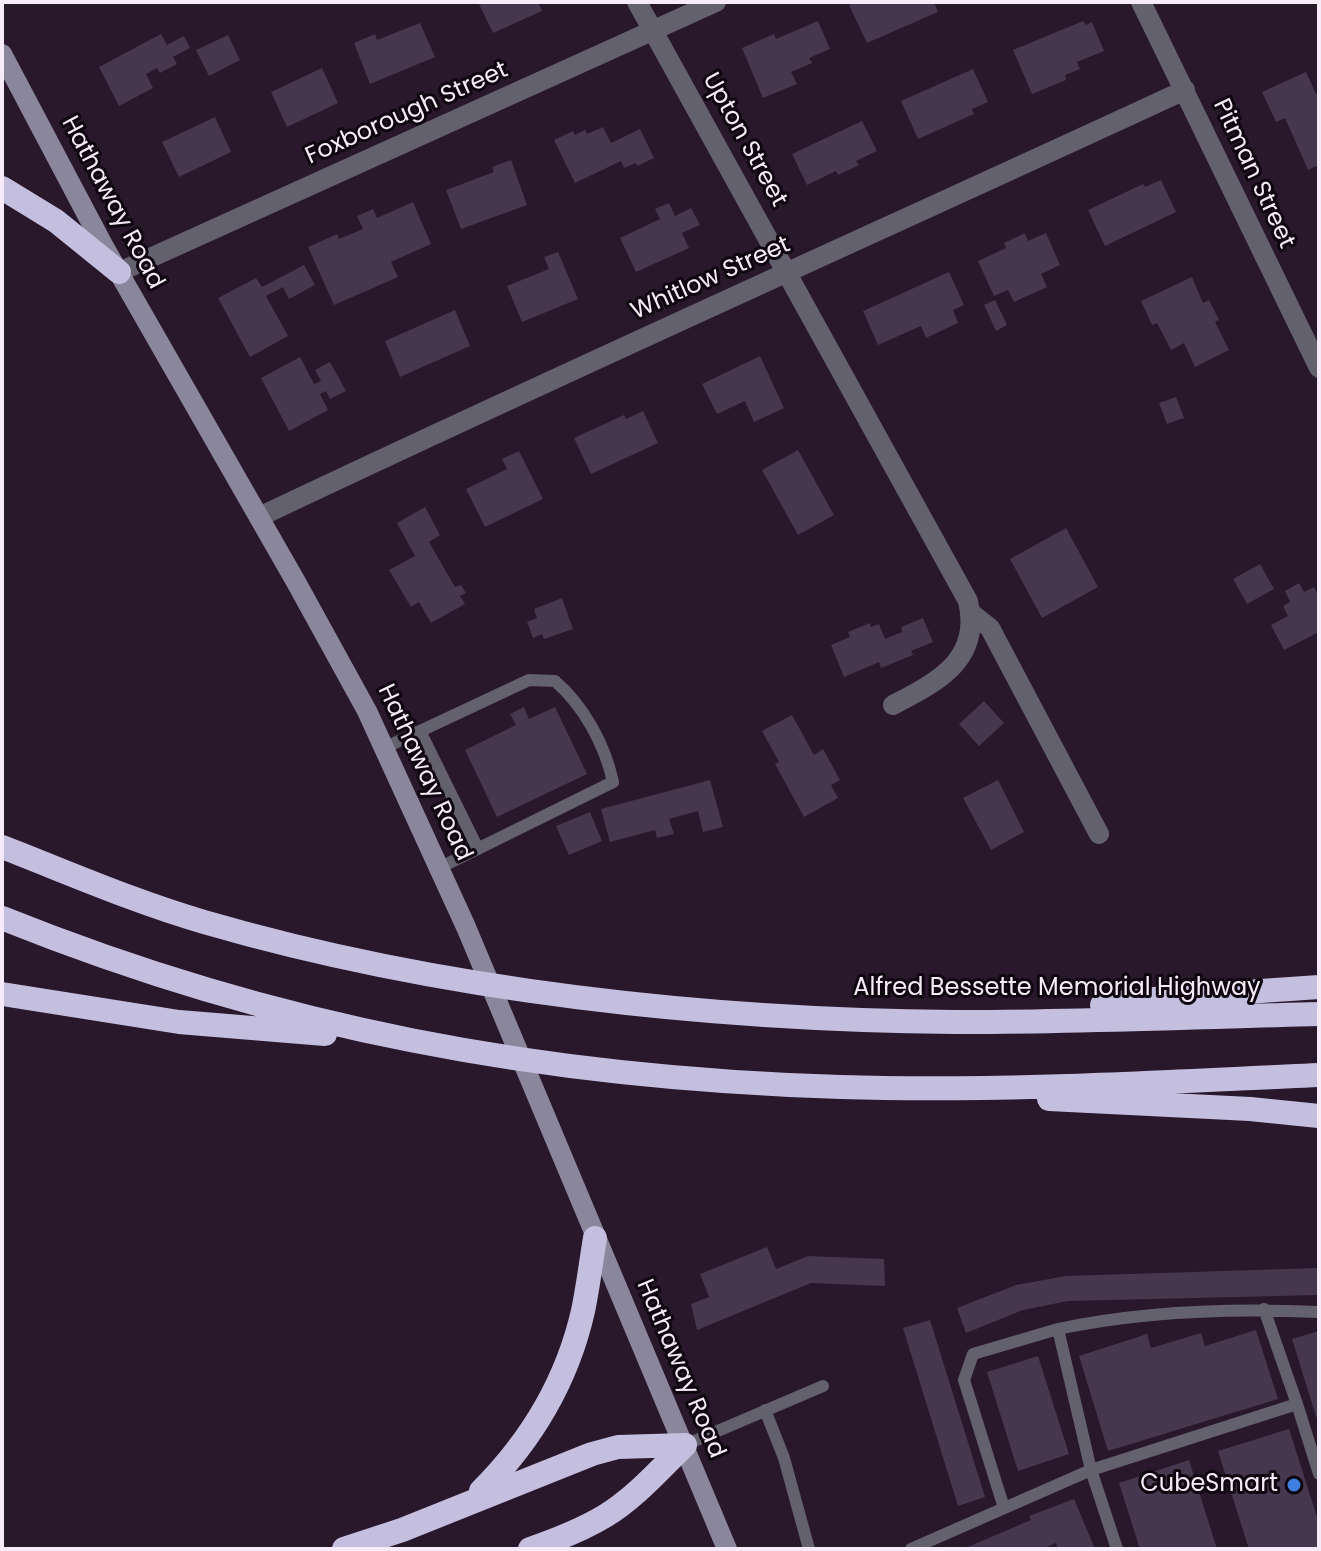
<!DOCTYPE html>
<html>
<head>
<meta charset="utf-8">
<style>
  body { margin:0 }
  #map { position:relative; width:1321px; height:1551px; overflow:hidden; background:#29172c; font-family:Poppins,sans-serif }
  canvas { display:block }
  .frame { position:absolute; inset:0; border:4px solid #f8ebf9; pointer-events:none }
</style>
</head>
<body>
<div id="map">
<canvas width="1321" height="1551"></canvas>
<div class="frame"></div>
</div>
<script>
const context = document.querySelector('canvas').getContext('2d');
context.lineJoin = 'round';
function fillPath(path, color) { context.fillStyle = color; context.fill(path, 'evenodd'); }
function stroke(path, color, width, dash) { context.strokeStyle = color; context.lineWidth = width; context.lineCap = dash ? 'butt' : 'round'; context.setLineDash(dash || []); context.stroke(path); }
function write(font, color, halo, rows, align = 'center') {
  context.font = font + ' Poppins,sans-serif'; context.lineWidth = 6; context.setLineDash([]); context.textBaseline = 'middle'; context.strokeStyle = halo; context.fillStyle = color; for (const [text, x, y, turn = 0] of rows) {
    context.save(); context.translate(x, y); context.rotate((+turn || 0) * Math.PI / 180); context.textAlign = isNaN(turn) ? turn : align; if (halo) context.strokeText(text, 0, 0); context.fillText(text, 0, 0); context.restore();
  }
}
fillPath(new Path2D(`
  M478 2H538L542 11 493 33Z
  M856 2H934L938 12 867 43 849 5Z
  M818 21 830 49 809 58 812 63 791 72 797 84 763 98 742 48 774 34 776 39Z
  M1083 21 1086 25 1092 22 1104 51 1077 62 1080 69 1065 75 1066 80 1032 94 1013 50Z
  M420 23 435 57 370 84 354 43 375 34 377 40Z
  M161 34 167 45 184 36 190 48 173 57 177 64 160 73 157 68 146 74 153 88 119 106 99 67Z
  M228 35 240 60 209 76 196 50Z
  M322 68 338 103 287 127 271 92Z
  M973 69 988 102 972 109 974 114 918 139 901 101Z
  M1306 72 1316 94 1319 92V165L1308 170 1285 118 1276 122 1262 92Z
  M215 117 231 152 179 177 162 142Z
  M862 121 877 151 856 161 859 165 838 175 836 171 807 185 792 154Z
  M603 127 611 143 640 129 654 158 637 166 636 163 624 168 621 161 575 183 554 140 573 131 575 135 585 130 587 134Z
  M511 160 527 205 461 229 446 190 494 172 492 167Z
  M1161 180 1176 212 1105 246 1088 210 1143 184 1145 187Z
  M413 202 431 244 391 262 398 277 334 305 308 247 337 234 339 239 363 229 357 216 373 209 377 218Z
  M669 203 675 216 691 208 700 225 682 233 689 248 636 272 620 238 660 219 655 209Z
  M1025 233 1028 241 1046 233 1060 265 1041 274 1047 287 1014 302 1008 290 994 296 978 261 1006 248 1004 243Z
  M558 252 578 299 522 322 507 286 549 269 544 257Z
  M304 265 315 285 289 299 283 287 266 296 288 336 250 357 218 298 256 278 262 287Z
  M949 272 964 305 953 310 958 323 926 338 921 326 878 345 863 311Z
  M1192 277 1203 303 1209 300 1219 320 1215 322 1229 350 1195 367 1184 343 1171 350 1157 323 1152 325 1141 301Z
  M995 300 1007 325 996 331 984 305Z
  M455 310 470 346 400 377 385 341Z
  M760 356 784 408 754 422 745 401 717 414 702 384Z
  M300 357 314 384 321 381 315 370 330 362 346 391 330 399 326 391 320 394 328 410 289 431 261 378Z
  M1176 397 1184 418 1167 424 1159 403Z
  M643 411 658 443 591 474 574 438 624 415 626 419Z
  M798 450 834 515 798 535 762 470Z
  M519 451 543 499 485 527 466 489 507 469 502 459Z
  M425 507 440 535 429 542 455 587 461 585 466 593 460 596 465 604 431 623 419 602 411 607 389 570 415 556 397 523Z
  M1066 528 1098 587 1042 618 1010 559Z
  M1260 564 1274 589 1247 604 1233 579Z
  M1299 583 1304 592 1314 587 1319 597V632L1284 650 1271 625 1288 616 1283 606 1290 602 1285 591Z
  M562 598 573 629 544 639 542 634 533 638 527 622 537 618 534 609Z
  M923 618 933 642 911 651 913 655 881 668 879 662 844 677 831 645 850 637 848 632 870 623 871 627 879 624 885 639 902 632 901 627Z
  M984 701 1004 723 979 746 959 724Z
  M524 707 529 719 555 707 587 774 497 817 465 750 516 725 510 714Z
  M792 715 814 755 823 749 840 780 831 785 838 798 804 817 775 764 779 762 762 731Z
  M710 780 723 827 703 832 698 811 669 819 674 834 657 838 655 830 610 842 601 809Z
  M998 780 1024 832 991 850 963 798Z
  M590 812 602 841 569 855 556 826Z
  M767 1247 776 1269 808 1256 884 1259 885 1286 811 1283 697 1330 691 1304 709 1297 700 1274Z
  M1319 1268V1295L1068 1301 1023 1310 966 1333 957 1308 1016 1285 1066 1276Z
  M930 1320 985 1497 958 1506 903 1328Z
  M1256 1330 1278 1399 1108 1451 1079 1356 1147 1334 1151 1348 1201 1333 1205 1346Z
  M1319 1331V1423H1318L1292 1339Z
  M1038 1356 1069 1454 1018 1471 987 1372Z
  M1289 1429 1319 1523V1549H1249L1218 1451Z
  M1189 1460 1217 1549H1140L1119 1483Z
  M1074 1499 1095 1549H1058L1056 1543 1042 1549H963L1031 1520 1029 1516Z`), '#46364e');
stroke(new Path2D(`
  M420 731 478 849
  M384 748 529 680 555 681C584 706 605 745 613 782L441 867
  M1264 1309 1297 1404
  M765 1410 784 1458 809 1549
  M685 1445 823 1386
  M1004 1508 964 1380 973 1354 1058 1329
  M911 1549 1091 1470 1297 1404 1319 1474
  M1117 1549 1091 1470 1058 1329C1143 1311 1232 1308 1319 1312`), '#63616e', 12);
stroke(new Path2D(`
  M637 2 968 601C982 660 937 682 893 705
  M1141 2 1319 368
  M119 272 716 2
  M259 517C566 371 876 233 1185 90
  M971 613 990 628 1099 834`), '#63616e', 20);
stroke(new Path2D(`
  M2 54 103 245 296 582 367 711 466 927 727 1549`), '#8a879c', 20);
stroke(new Path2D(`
  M2 188 56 221 119 272
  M2 847C69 873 135 902 204 922 441 991 709 1020 956 1022 1077 1022 1198 1017 1319 1014
  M2 918C278 1029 545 1078 841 1087 1000 1092 1160 1082 1319 1075
  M2 994 179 1022 325 1034
  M1102 1005 1173 997 1319 987
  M1049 1099 1250 1109 1319 1116
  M481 1491C531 1441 567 1381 583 1311 588 1287 591 1262 595 1238
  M344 1549 402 1530 592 1454 618 1447 685 1445
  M530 1549C556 1540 582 1530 605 1516 635 1498 660 1469 685 1445`), '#c4bfdf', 24);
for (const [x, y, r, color] of [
  [1294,1485,8,"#3f7fe0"]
]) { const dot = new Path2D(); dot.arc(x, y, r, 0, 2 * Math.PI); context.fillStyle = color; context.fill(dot); stroke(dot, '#0d060e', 3); }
write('24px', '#f8ebf9', '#0d060e', [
  ["Foxborough Street",407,114,-24],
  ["Upton Street",744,140,61],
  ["Pitman Street",1253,174,65],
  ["Hathaway Road",112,203,62],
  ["Whitlow Street",711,279,-24],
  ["Hathaway Road",424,773,65],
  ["Alfred Bessette Memorial Highway",1057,989],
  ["Hathaway Road",680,1369,67]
]);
write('24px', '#f8ebf9', '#0d060e', [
  ["CubeSmart",1278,1485]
], 'right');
</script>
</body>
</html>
